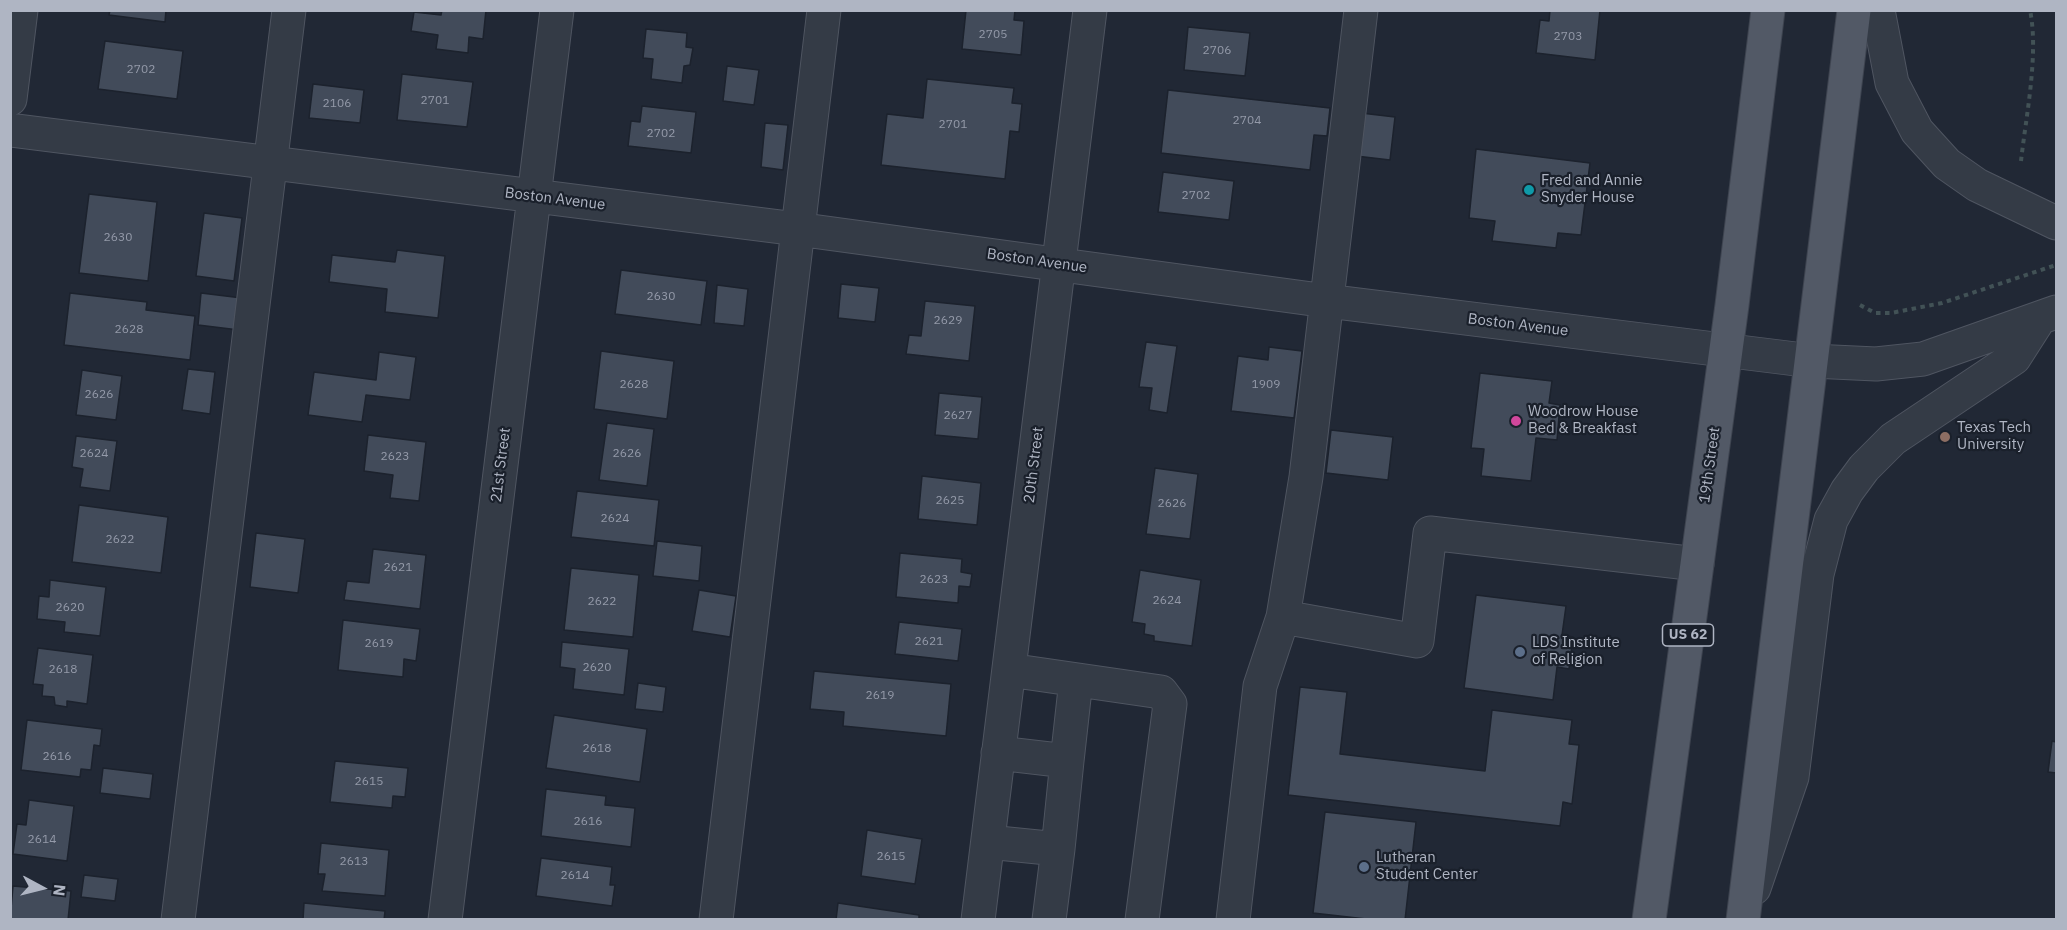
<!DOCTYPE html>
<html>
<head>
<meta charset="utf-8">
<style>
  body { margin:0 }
  #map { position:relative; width:2067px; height:930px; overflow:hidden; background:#212835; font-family:"IBM Plex Sans",sans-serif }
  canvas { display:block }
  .frame { position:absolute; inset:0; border:12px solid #afb5c3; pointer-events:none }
  .north { position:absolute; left:12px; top:858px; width:60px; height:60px; -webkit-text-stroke:4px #1a202b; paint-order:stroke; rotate:97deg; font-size:16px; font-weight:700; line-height:24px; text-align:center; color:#afb5c3 }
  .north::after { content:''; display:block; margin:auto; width:21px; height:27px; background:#afb5c3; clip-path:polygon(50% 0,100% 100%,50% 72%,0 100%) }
</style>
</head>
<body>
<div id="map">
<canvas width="2067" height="930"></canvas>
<div class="frame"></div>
<div class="north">N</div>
</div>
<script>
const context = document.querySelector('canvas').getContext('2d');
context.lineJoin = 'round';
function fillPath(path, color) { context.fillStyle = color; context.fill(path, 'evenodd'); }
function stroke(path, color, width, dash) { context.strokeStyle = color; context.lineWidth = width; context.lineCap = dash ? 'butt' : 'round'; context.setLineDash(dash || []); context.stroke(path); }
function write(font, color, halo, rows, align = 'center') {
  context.font = font + ' "IBM Plex Sans",sans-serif'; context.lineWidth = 4.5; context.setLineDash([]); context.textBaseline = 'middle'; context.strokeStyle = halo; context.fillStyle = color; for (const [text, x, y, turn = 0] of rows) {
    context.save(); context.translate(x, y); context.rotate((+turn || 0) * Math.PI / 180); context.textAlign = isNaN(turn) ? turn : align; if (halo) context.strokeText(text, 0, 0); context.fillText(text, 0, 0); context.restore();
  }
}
const building = new Path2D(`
  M110 10H166L165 22 109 15Z
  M442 10H486L483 39 469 37 468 53 436 49 438 35 411 31 414 12 441 15Z
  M966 10H1015L1014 20 1024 21 1021 55 962 49Z
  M1550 10H1600L1595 60 1536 53 1540 20 1549 21Z
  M1188 27 1250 33 1245 76 1184 70Z
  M646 29 687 33 686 47 693 48 690 65 684 66 682 83 651 79 653 59 643 58Z
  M105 41 183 51 177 99 98 89Z
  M727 66 759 70 754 105 723 101Z
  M402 74 473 82 467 127 397 120Z
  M927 79 1014 88 1012 103 1022 104 1019 132 1010 131 1005 179 881 165 887 114 923 118Z
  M313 84 364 90 360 123 309 118Z
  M1168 90 1330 108 1327 136 1314 135 1310 170 1161 153Z
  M642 106 696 112 691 153 628 146 631 121 640 122Z
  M1361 113 1395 117 1390 160 1356 156Z
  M765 123 788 125 783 170 761 167Z
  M1476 149 1590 163 1581 235 1558 233 1556 248 1492 241 1495 221 1469 218Z
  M1163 172 1234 181 1229 220 1158 212Z
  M89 194 157 202 148 281 79 273Z
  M204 213 242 218 234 281 196 276Z
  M397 250 445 256 438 318 385 312 387 289 329 282 332 255 395 262Z
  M621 270 707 281 701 325 615 314Z
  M841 284 879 288 875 322 838 318Z
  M717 285 748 289 744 326 714 323Z
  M70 293 147 302 146 310 195 316 190 360 64 345Z
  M201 293 242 298 239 330 198 325Z
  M925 301 975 306 969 361 906 354 909 335 921 336Z
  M1146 342 1177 346 1167 413 1149 410 1152 388 1139 387Z
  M1269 347 1302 351 1294 418 1231 411 1238 356 1268 360Z
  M601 351 674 361 667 419 594 409Z
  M379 352 416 357 410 400 366 395 362 422 308 415 314 372 376 380Z
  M188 369 215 372 210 414 182 410Z
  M82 370 122 376 116 420 76 415Z
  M1480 373 1552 381 1549 403 1560 405 1557 440 1536 438 1531 481 1481 476 1484 449 1471 448Z
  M939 393 982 397 978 439 935 435Z
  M607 423 654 429 647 486 599 480Z
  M1331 430 1393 437 1388 480 1326 473Z
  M368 435 426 442 419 501 390 498 393 475 364 471Z
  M76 436 117 441 110 491 80 487 83 469 72 467Z
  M1155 468 1198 474 1190 539 1146 534Z
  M922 476 981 483 977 525 918 519Z
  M577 491 659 500 654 546 571 537Z
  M79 505 168 517 161 573 72 562Z
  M256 533 305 539 298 593 250 587Z
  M657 541 702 546 699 581 653 576Z
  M373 549 426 555 420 609 344 600 347 581 369 583Z
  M900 553 962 559 961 572 972 574 970 587 959 586 958 603 896 597Z
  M571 568 639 575 633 637 564 630Z
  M1140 570 1201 580 1192 646 1154 641V636L1144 634 1145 624 1132 622Z
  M50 580 106 587 100 636 64 632 65 622 37 619 39 596 49 597Z
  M699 590 736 596 730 637 692 631Z
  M1476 595 1566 606 1562 635 1573 637 1569 669 1557 667 1553 700 1464 688Z
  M343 620 420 629 416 661 404 659 403 677 338 670Z
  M899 622 962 629 958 661 895 654Z
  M562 642 629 649 624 695 573 689 575 669 560 667Z
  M38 648 93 655 87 704 67 701V707L55 705 54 697 42 696 43 685 33 684Z
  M814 671 951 684 946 736 843 726 844 712 810 709Z
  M638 683 666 687 663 712 635 709Z
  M1300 687 1347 692 1340 754 1485 771 1492 710 1572 720 1569 744 1579 745 1572 804 1563 802 1560 826 1288 795Z
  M554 715 647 729 640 782 546 768Z
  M27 720 102 729 100 746 94 745 91 770 81 769 80 777 21 770Z
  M2052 741 2056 742V773L2048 772Z
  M335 761 408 768 405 797 393 796 392 808 330 802Z
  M103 768 153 774 150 799 100 793Z
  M546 789 606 796 605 805 635 808 631 847 541 836Z
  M29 800 74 806 67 861 13 854 17 824 26 825Z
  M1325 812 1416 822 1405 920H1375L1313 913Z
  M867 830 922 839 915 884 861 876Z
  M321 843 389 850 385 896 322 891 325 874H318Z
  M541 858 612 867 610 885H615L612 906 536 896Z
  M84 875 118 879 115 901 81 897Z
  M13 886 71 891 68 920H10Z
  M304 903 385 911 384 920H303Z
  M838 903 919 915V920H836Z`);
fillPath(building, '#424b5a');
stroke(building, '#1c222d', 1.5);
const minor = new Path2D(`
  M1878 10 1892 83 1917 131 1947 164 1977 185 2056 223
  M10 99 21 10
  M10 130 797 229 1327 301 1812 361 1876 364 1923 359 2056 312
  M1283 617 1417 641 1430 533 1697 564
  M1009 670 1161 692 1170 704 1142 920
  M1067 761 1076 680
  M988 842 1058 849 1067 761 998 753
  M1754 888 1792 777 1817 574 1831 520 1847 491 1864 468 1893 439 2014 358 2039 319
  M178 920 289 10
  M445 920 557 10
  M716 920 824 10
  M978 920 1090 10
  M1049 920 1058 849
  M1233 920 1260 686 1283 617 1306 477 1361 10`);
const major = new Path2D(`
  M1649 920 1732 305 1768 10
  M1743 920 1854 10`);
stroke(minor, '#4f5561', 35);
stroke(major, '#3e4450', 35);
stroke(new Path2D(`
  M2021 161C2026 116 2039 54 2030 10
  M1860 305 1875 313H1891L1942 303 2056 265`), '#425256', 4, [4.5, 4.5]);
stroke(minor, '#343b46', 33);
stroke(major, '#525966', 33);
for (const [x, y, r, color] of [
  [1529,190,6,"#0f9aa8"],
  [1516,421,6,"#d1479c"],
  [1945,437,6,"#8d6e63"],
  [1520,652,6,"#5c6f8a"],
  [1364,867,6,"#5c6f8a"]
]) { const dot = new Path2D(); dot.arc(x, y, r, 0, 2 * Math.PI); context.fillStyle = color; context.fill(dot); stroke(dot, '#1a202b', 2); }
write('12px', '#949aa9', null, [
  ["2705",993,35],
  ["2703",1568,37],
  ["2706",1217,51],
  ["2702",141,70],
  ["2701",435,101],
  ["2106",337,104],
  ["2704",1247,121],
  ["2701",953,125],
  ["2702",661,134],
  ["2702",1196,196],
  ["2630",118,238],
  ["2630",661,297],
  ["2629",948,321],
  ["2628",129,330],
  ["2628",634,385],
  ["1909",1266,385],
  ["2626",99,395],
  ["2627",958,416],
  ["2624",94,454],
  ["2626",627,454],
  ["2623",395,457],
  ["2625",950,501],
  ["2626",1172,504],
  ["2624",615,519],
  ["2622",120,540],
  ["2621",398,568],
  ["2623",934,580],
  ["2624",1167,601],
  ["2622",602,602],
  ["2620",70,608],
  ["2621",929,642],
  ["2619",379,644],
  ["2620",597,668],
  ["2618",63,670],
  ["2619",880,696],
  ["2618",597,749],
  ["2616",57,757],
  ["2615",369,782],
  ["2616",588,822],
  ["2614",42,840],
  ["2615",891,857],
  ["2613",354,862],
  ["2614",575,876]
]);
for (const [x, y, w] of [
  [1688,635,51]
]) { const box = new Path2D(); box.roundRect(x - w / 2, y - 11, w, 22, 4.5); context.fillStyle = '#1a202b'; context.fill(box); stroke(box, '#afb5c3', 1.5); }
write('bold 14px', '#afb5c3', null, [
  ["US 62",1688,635]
]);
write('15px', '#afb5c3', '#1a202b', [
  ["Fred and Annie",1541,181],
  ["Snyder House",1541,198],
  ["Woodrow House",1528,412],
  ["Bed & Breakfast",1528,429],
  ["Texas Tech",1957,428],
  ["University",1957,445],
  ["LDS Institute",1532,643],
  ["of Religion",1532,660],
  ["Lutheran",1376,858],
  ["Student Center",1376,875]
], 'left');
write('15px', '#afb5c3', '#1a202b', [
  ["Boston Avenue",555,199,7],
  ["Boston Avenue",1037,261,8],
  ["Boston Avenue",1518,325,7],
  ["21st Street",501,465,-83],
  ["20th Street",1034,465,-83],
  ["19th Street",1710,465,-82]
]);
</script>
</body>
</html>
